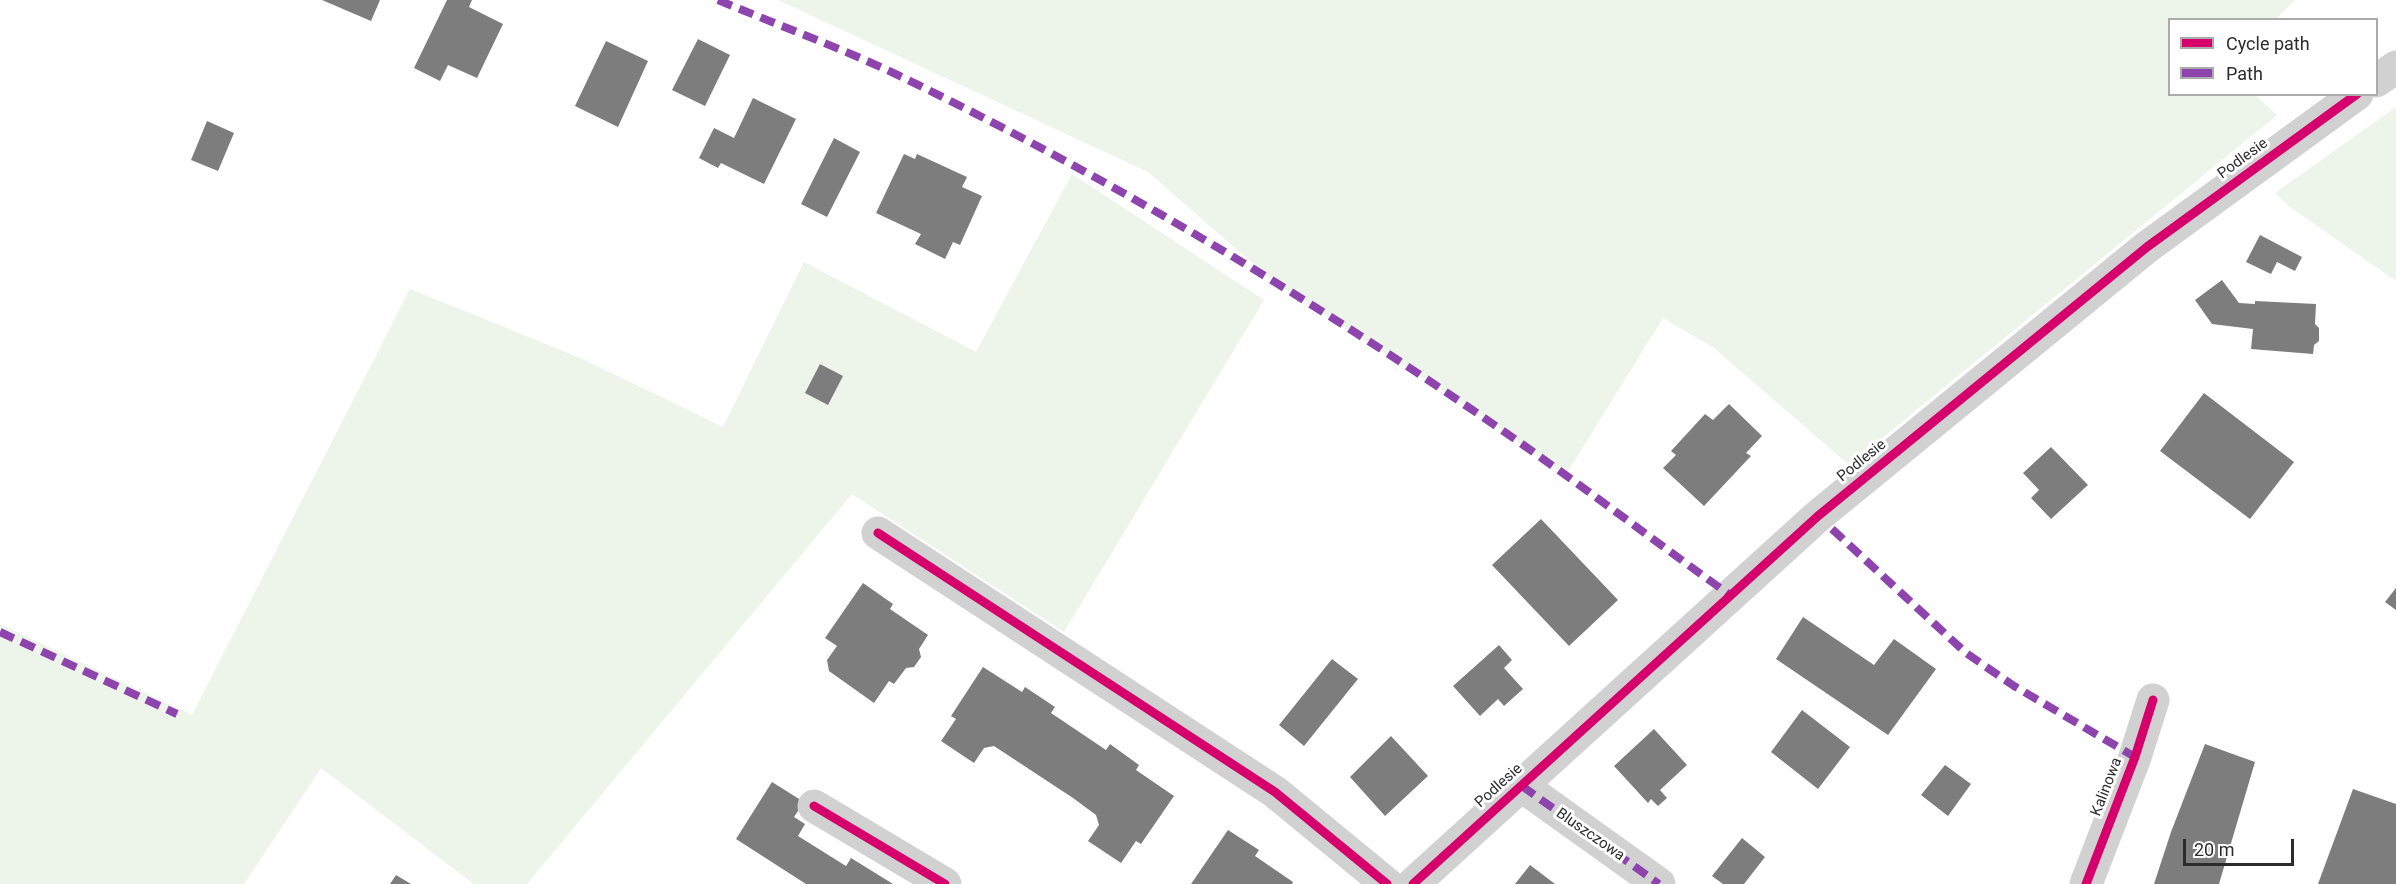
<!DOCTYPE html>
<html>
<head>
<meta charset="utf-8">
<style>
  body { margin:0 }
  #map { position:relative; width:2396px; height:884px; overflow:hidden; background:#fff; font-family:Roboto,sans-serif }
  canvas { display:block }
  .legend { position:absolute; left:2168px; top:18px; width:210px; height:78px; box-sizing:border-box; background:#fff; border:2px solid #ababab; margin:0; padding:8px 10px; list-style:none; font-size:18px; color:#2c2c2c }
  .legend li { display:flex; align-items:center; gap:12px; height:30px }
  .legend b { width:30px; border:2px solid #ababab }
  .scale { position:absolute; left:2183px; top:839px; width:111px; height:27px; box-sizing:border-box; border:3px solid #2c2c2c; border-top:0; padding-left:8px; font-size:18px; line-height:21px; white-space:nowrap; color:#2c2c2c; -webkit-text-stroke:4px #fff; paint-order:stroke }
</style>
</head>
<body>
<div id="map">
<canvas width="2396" height="884"></canvas>
<ul class="legend">
<li><b style="height:8px;background:#d6006c"></b>Cycle path</li>
<li><b style="height:8px;background:#8e44ad"></b>Path</li>
</ul>
<div class="scale">20 m</div>
</div>
<script>
const context = document.querySelector('canvas').getContext('2d');
context.lineJoin = 'round';
function fillPath(path, color) { context.fillStyle = color; context.fill(path, 'evenodd'); }
function stroke(path, color, width, dash) { context.strokeStyle = color; context.lineWidth = width; context.lineCap = dash ? 'butt' : 'round'; context.setLineDash(dash || []); context.stroke(path); }
function write(font, color, halo, rows, align = 'center') {
  context.font = font + ' Roboto,sans-serif'; context.lineWidth = 6; context.setLineDash([]); context.textBaseline = 'middle'; context.strokeStyle = halo; context.fillStyle = color; for (const [text, x, y, turn = 0] of rows) {
    context.save(); context.translate(x, y); context.rotate((+turn || 0) * Math.PI / 180); context.textAlign = isNaN(turn) ? turn : align; if (halo) context.strokeText(text, 0, 0); context.fillText(text, 0, 0); context.restore();
  }
}
fillPath(new Path2D(`
  M778 0H2295L2276 19 2170 20V94L2255 95 2277 115 1849 465 1714 348 1663 318 1565 476 1491 422 1273 281 1148 172Z
  M2396 107V281L2290 207 2275 193Z
  M1072 174 1264 300 1064 632 852 494 527 884H474L321 768 244 884H0V624L192 715 410 289 578 357 723 427 804 262 976 352Z`), '#edf4e9');
fillPath(new Path2D(`
  M322 0H380L371 21Z
  M447 0H472L469 7 503 24 477 78 448 65 440 81 414 68Z
  M698 39 730 55 705 106 672 90Z
  M606 41 648 61 618 127 575 106Z
  M753 98 796 119 764 184 721 163 718 168 699 158 714 128 734 138Z
  M207 121 234 133 218 171 191 160Z
  M834 138 860 152 827 217 801 204Z
  M904 154 915 159 917 154 967 177 962 187 982 196 960 245 953 242 945 259 915 244 921 234 876 213Z
  M2260 235 2302 257 2295 271 2277 262 2271 274 2246 262Z
  M2222 280 2239 303 2255 304V301L2316 304 2315 324 2319 328V341L2314 345 2313 354 2251 349 2253 329 2212 324 2195 300Z
  M820 364 843 376 828 405 805 393Z
  M2204 393 2294 462 2250 519 2160 451Z
  M1729 404 1762 436 1746 453 1751 456 1704 506 1663 468 1676 455 1671 451 1705 414 1713 420Z
  M2051 447 2088 485 2051 519 2031 498 2039 490 2023 473Z
  M1541 519 1618 600 1569 646 1492 565Z
  M863 583 893 604 890 609 928 635 919 649 921 657 914 667 906 668 894 684 889 681 874 703 829 671 827 660 837 646 825 638Z
  M2396 588V610L2385 602Z
  M1803 617 1874 665 1894 639 1936 669 1888 735 1776 659Z
  M1499 645 1512 660 1504 668 1523 689 1504 706 1498 699 1480 716 1453 686Z
  M1332 659 1358 679 1304 746 1279 725Z
  M983 667 1022 692 1025 687 1055 707 1051 713 1106 750 1110 744 1139 765 1136 770 1174 796 1141 844 1136 841 1121 863 1088 841 1099 825 1096 815 1073 798 994 746 984 748 974 763 941 741 956 719 951 716Z
  M1802 710 1850 747 1818 789 1771 752Z
  M1654 729 1687 765 1660 790 1667 798 1658 806 1651 799 1648 803 1614 766Z
  M1391 736 1428 776 1385 816 1350 777Z
  M2205 744 2255 762 2219 884H2154L2171 832Z
  M1945 765 1971 784 1948 816 1921 795Z
  M772 782 804 802 794 817 805 824 798 836 846 866 851 858 893 884H806L736 839Z
  M2353 789 2396 804V884H2318Z
  M1228 830 1259 850 1255 856 1293 882 1292 884H1191Z
  M1742 838 1765 857 1744 884H1723L1712 876Z
  M1530 865 1555 884H1515Z
  M396 875 411 884H390Z`), '#7d7d7d');
stroke(new Path2D(`
  M2376 81 2396 67
  M878 533 1275 792 1387 884
  M1522 786 1659 884
  M814 806 945 884
  M1413 884 1818 516 2147 247 2357 94
  M2086 884 2135 757 2153 700`), '#d1d1d1', 33);
stroke(new Path2D(`
  M718 0C780 26 844 49 904 78 1107 177 1304 294 1490 422 1571 477 1650 538 1730 595
  M1832 529 1966 653 2014 686 2135 757
  M0 632 177 714
  M1522 786 1659 884`), '#8e44ad', 8, [15, 8]);
stroke(new Path2D(`
  M878 533 1275 792 1387 884
  M814 806 945 884
  M1413 884 1818 516 2147 247 2357 94
  M2086 884 2135 757 2153 700`), '#d6006c', 9);
write('15px', '#2c2c2c', '#fff', [
  ["Podlesie",2243,159,-36],
  ["Podlesie",1862,461,-39],
  ["Podlesie",1499,786,-42],
  ["Kalinowa",2107,787,-69],
  ["Bluszczowa",1590,835,35]
]);
</script>
</body>
</html>
